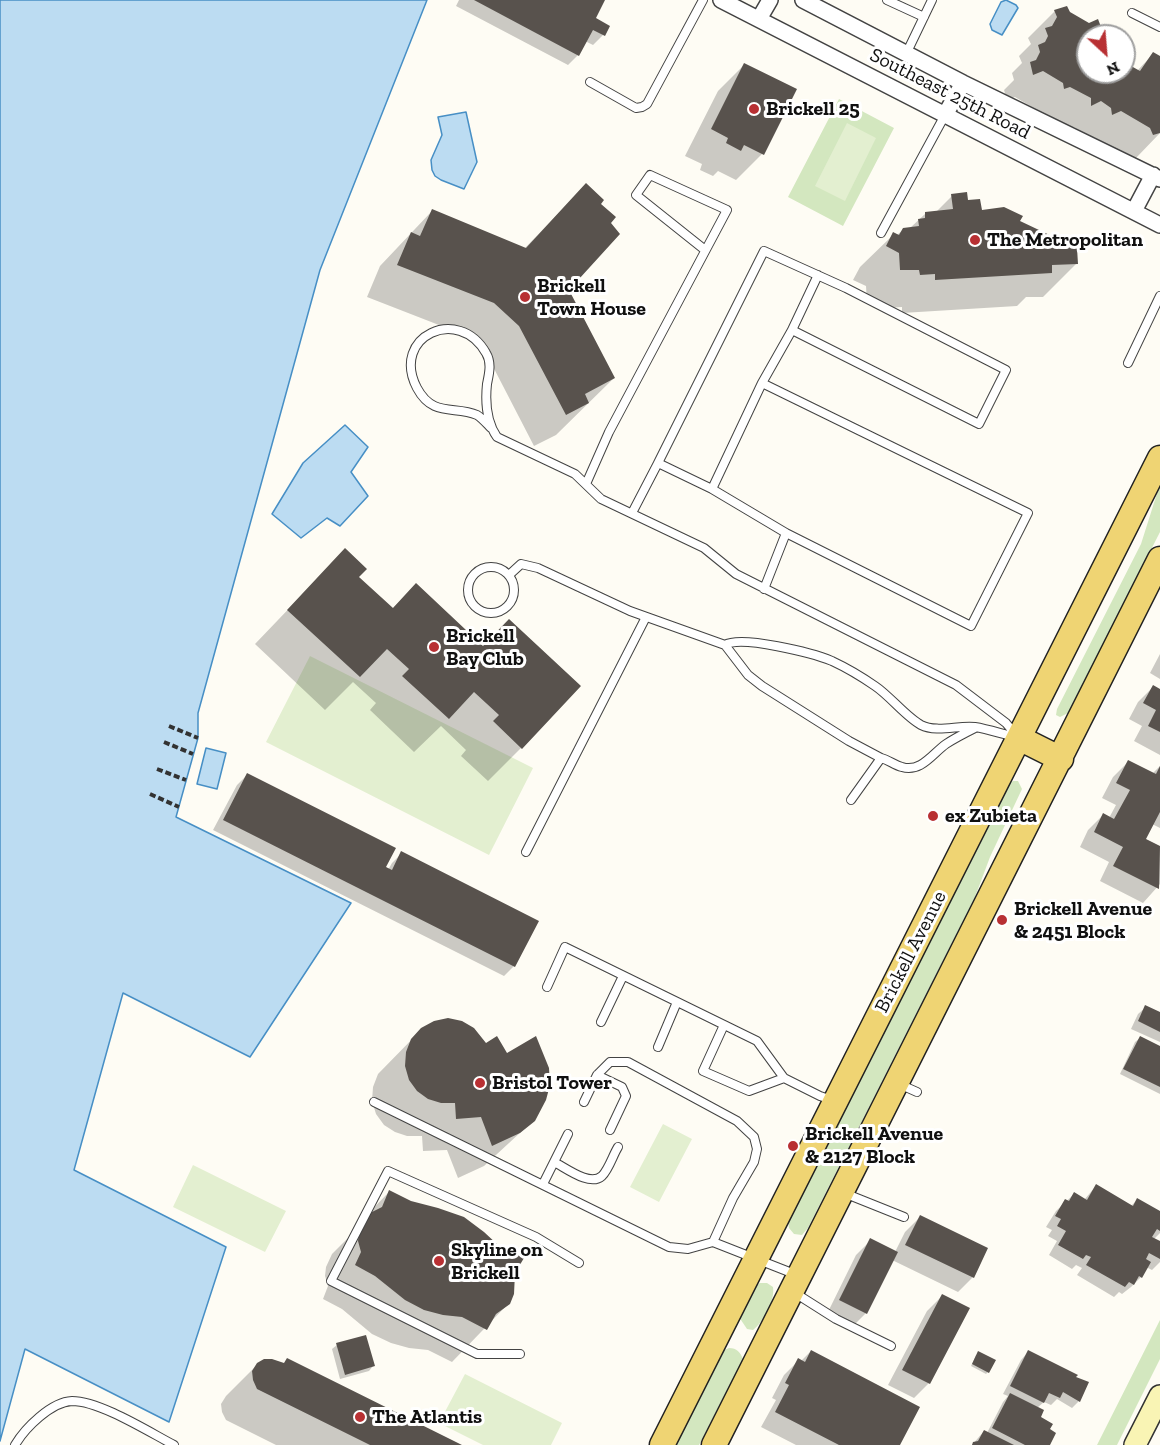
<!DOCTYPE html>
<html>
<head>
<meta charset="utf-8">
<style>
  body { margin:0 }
  #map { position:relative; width:1160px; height:1445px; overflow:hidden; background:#fefcf4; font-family:"Zilla Slab",serif }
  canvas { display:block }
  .north { position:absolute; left:1076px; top:24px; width:60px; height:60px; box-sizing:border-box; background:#fff; border:2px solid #9f9f9f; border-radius:50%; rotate:154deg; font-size:16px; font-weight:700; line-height:24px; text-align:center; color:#101010 }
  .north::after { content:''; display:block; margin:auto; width:21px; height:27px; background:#b83033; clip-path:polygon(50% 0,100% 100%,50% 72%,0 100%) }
</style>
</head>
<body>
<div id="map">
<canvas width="1160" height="1445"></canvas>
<div class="north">N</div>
</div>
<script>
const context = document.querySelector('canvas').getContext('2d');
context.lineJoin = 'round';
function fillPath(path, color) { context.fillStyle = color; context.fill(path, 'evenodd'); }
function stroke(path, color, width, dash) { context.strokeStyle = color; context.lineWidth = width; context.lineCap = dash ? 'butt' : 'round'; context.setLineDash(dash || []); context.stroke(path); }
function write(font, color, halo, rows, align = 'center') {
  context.font = font + ' "Zilla Slab",serif'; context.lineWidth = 6; context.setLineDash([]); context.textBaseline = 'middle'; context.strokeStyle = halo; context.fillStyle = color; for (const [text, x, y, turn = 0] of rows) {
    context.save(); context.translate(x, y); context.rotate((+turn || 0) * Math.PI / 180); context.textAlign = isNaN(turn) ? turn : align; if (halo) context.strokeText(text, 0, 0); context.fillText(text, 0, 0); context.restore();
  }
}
fillPath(new Path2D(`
  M839 99 894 128 843 226 788 197Z
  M1160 484V532L1068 713 1060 717 1056 715 1057 709 1141 544Z
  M1013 781H1018L1022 789 990 857 975 897 808 1228 802 1235 794 1234 789 1228 788 1221 1009 784Z
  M760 1283H767L773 1287C775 1301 764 1321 753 1330L747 1329 739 1317 754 1287Z
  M1160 1320V1359L1117 1445H1097Z
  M729 1348C737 1348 740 1352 743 1359L699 1445H675L722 1351Z`), '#d3e7bf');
fillPath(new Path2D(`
  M847 123 876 138 845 201 815 186Z
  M310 656 533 768 489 855 266 742Z
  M663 1124 692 1139 659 1202 630 1187Z
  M193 1165 286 1211 265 1252 173 1207Z
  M465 1374 562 1423 551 1445H483L439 1423Z`), '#e3efd0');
const water = new Path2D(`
  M0 0H427L320 270 198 713V738L176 817 351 903 250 1057 123 993 74 1170 226 1247 169 1422 25 1349 0 1441Z
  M1006 0 1016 5 1018 8 1002 35 992 30 990 24 1001 2Z
  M466 112 477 162 464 189 441 180 435 176 432 170 431 160 442 135 438 117Z
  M345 425 368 447 351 472 368 496 340 526 327 518 301 538 272 514 303 463Z
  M206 748 226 753 217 789 197 784Z`);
fillPath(water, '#bcdcf2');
stroke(water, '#478fc5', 1.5);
fillPath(new Path2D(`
  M459 0H604L594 19 603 35 593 45 585 41 578 55 568 65 456 6Z
  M1055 11 1068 13 1113 36H1088V72H1124V64L1137 71 1153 54 1160 58V133L1136 158 1126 161 1124 154 1094 137 1086 140 1085 134 1074 127 1065 131V125L1043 113 1038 114 1037 110 1015 97 1007 100 1004 90 1014 80 1012 73 1022 63 1019 56 1031 44 1028 38Z
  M744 65 762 154 736 180 718 171 713 176 700 170 702 164 685 156 718 91Z
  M586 185 609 223 567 290 614 378 556 435 534 446 488 357 462 334 367 297 380 266 432 211 524 249Z
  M952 196 967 202 980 212 1077 263 1043 297H1026L1017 306 902 313V307L887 308 886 303H867L866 286 853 280 860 267 894 234 897 235 904 229 910 228 925 214 936 212Z
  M345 550 357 577 392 609 416 585 521 748 488 781 461 756 466 750 441 726 414 752 370 710 376 703 353 682 325 710 255 644Z
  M1160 654V679L1150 673Z
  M1153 687 1160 691V755L1134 741 1142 726 1129 719 1138 702Z
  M1128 762 1152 774 1160 766V828L1152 824 1144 840 1160 848V884L1143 903 1100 881 1109 862 1080 847 1088 830 1103 815 1109 818 1116 805 1102 798 1113 777Z
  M247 775 388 870 392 863 402 853 514 966 504 976 213 830 237 785Z
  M1146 1007 1160 1014V1042L1131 1029 1138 1014Z
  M422 1029 534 1120 484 1166 458 1178 447 1150 423 1151 422 1136H407L395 1132 384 1125 376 1114 372 1101 373 1087 378 1074Z
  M1140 1038 1160 1048V1094L1120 1074 1135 1042Z
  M1096 1186 1131 1206 1137 1200 1160 1213V1233L1154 1239 1160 1243V1262L1152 1270 1146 1267 1141 1277 1131 1287 1122 1294 1119 1292 1114 1297 1077 1275 1082 1268 1076 1265 1072 1269 1049 1255 1057 1241 1048 1236 1052 1230 1046 1227 1056 1211 1074 1194 1084 1200Z
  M389 1192 513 1272 509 1303 452 1362 428 1350 409 1348 391 1343 372 1334 342 1309 323 1299 328 1286 325 1276 326 1267 332 1254 352 1234 356 1226Z
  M920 1217 973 1277 958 1292 892 1260 866 1313 851 1328 826 1316 856 1255 871 1240 895 1252 905 1232Z
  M942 1296 929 1383 914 1398 888 1385 927 1311Z
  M337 1345 373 1366 369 1371 340 1379 332 1349Z
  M811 1351 898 1445H796L761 1427 776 1400 772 1398 784 1375 799 1360 801 1361Z
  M1028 1352 1079 1401 1072 1408 1057 1399 1051 1405 1044 1402 1037 1408 1039 1418 1048 1430V1445H972L984 1431 987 1433 1003 1402 1008 1396 1003 1394 1021 1360Z
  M976 1355 988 1372 986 1374 971 1366Z
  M258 1364 458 1445H276L226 1420 222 1412 221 1404 226 1396Z`), '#0003');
fillPath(new Path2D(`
  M474 0H605L596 18 610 26 605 36 593 30 579 56Z
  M1067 6 1070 12 1089 23 1098 19 1101 27 1116 36H1088V72H1124V62L1140 71 1153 52 1160 56V133L1153 135 1150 128 1121 111 1112 115 1111 108 1101 101 1091 106V98L1070 87 1064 89 1063 83 1043 71 1033 75 1030 62 1036 60 1040 52 1038 45 1045 42 1048 36 1045 28 1052 26 1057 17 1054 10Z
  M1124 34H1127L1132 44 1124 60Z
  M744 63 797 89 764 155 744 145 741 151 726 143 728 138 711 129Z
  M586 183 604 200 601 204 616 217 611 223 620 234 569 290 615 378 585 394 589 403 566 415 519 326 494 303 397 265 411 232 420 236 432 209 526 248Z
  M967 192 968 200 980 199 982 210 1004 207 1023 216 1020 221 1077 248 1078 264 1052 265V273L935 280V274L920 275 919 270H900L899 253 886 246 893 232 899 235 903 228 919 226 918 219 925 218V212L953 209 951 194Z
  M345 548 367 569 359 577 393 608 416 583 483 646 509 619 581 686 522 749 493 721 499 715 474 692 449 719 402 676 409 669 387 649 360 677 287 610Z
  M1153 685 1160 689V732L1148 726 1156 710 1143 703Z
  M1128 760 1156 774 1160 766V812L1146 839 1160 846 1159 889 1113 866 1123 847 1094 832 1103 813 1114 819 1130 790 1116 783Z
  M247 773 396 848 386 867 392 870 401 851 539 921 515 967 223 820Z
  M1145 1005 1160 1012V1032L1138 1021Z
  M448 1018 462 1021 474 1028 486 1043 497 1036 507 1053 536 1036 549 1068 550 1085 546 1100 535 1121 520 1133 492 1146 481 1117 456 1119 455 1103H441L428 1099 417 1091 409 1080 405 1066 406 1052 411 1039 421 1028 434 1021Z
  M1140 1036 1160 1046V1087L1123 1069Z
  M1096 1184 1133 1206 1137 1198 1160 1211V1231L1157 1229 1152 1237 1160 1241V1259L1149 1253 1146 1259 1151 1262 1142 1278 1139 1276 1134 1285 1129 1282 1125 1287 1086 1265 1091 1257 1086 1255 1083 1259 1058 1245 1066 1231 1057 1226 1061 1219 1055 1216 1065 1199 1069 1201 1074 1192 1087 1200Z
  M389 1190 411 1201 438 1208 464 1217 484 1232 498 1245 524 1258 515 1273 514 1294 510 1304 496 1314 487 1330 462 1317 443 1315 424 1310 405 1300 375 1276 355 1265 361 1252 358 1241 359 1232 370 1213 382 1207Z
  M920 1215 988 1248 974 1278 905 1245Z
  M870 1238 898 1252 867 1314 839 1300Z
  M942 1294 970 1308 930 1384 902 1370Z
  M366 1335 375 1366 345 1375 336 1343Z
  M811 1350 920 1407 900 1445H839L775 1412 789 1385 785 1383 798 1358 805 1362Z
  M1028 1350 1078 1375 1076 1377 1089 1382 1080 1402 1063 1392 1060 1398 1049 1393 1044 1403 1010 1386Z
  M978 1351 996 1360 989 1373 972 1364Z
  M287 1358 462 1445H370L257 1389 253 1380 252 1371 257 1363 264 1359H272L284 1363Z
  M1010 1393 1044 1410 1041 1417 1053 1424 1050 1429 1056 1433 1050 1445H1025L992 1428Z
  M984 1430 1014 1445H972L973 1442 978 1441Z`), '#58524d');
const service = new Path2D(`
  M887 0 924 17
  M1132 13 1160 27
  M907 52 932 0
  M590 82 636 108 642 107 647 104 703 0
  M881 233 945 115
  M792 330 818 275
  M1128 363 1160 296
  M491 428C487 424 482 418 477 415 455 405 433 418 417 388 390 336 459 305 486 353 492 363 489 374 487 384 485 403 486 421 497 437L575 474 601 499 704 548 736 574 956 685 1006 723 1016 735
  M586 484 609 432 727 210 650 175 636 195 705 250
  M712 489 762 383
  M632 513 658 463
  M468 590a23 23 0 1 1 46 0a23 23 0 1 1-46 0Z
  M509 575 521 564 538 568 630 611 725 645 748 675 762 686 849 741 881 758
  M764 589 786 533 712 489 658 463 764 251 846 288 1006 370 979 424 792 330 762 383 1028 513 971 626 786 533
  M725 645C741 635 813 653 832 661 847 668 862 677 875 686 890 696 906 717 921 725 937 733 958 725 975 727 988 729 1002 734 1015 737
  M851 800 881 758C889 760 894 765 902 767 921 773 933 753 946 744 955 738 965 733 975 728
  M526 852 646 617
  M547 987 565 947 757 1041 784 1078 820 1096 832 1100
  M601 1022 623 976
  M724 1025 703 1071 749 1091 784 1078
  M658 1047 677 1002
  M597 1075 622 1087 626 1096 610 1130
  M899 1084 917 1092
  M374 1102 669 1247 688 1249 713 1242 797 1275
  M584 1102 597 1075 610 1062H628L737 1121 754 1137 757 1149 754 1162 733 1198 713 1242
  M554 1162C566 1168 590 1187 602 1176 609 1169 613 1155 618 1147
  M543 1184 568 1134
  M844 1193 904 1217
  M795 1293 836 1319 891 1346
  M520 1354H477L331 1281 388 1171 536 1237 579 1263
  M15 1445C25 1428 51 1402 72 1401 100 1401 149 1432 174 1445`);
const minor = new Path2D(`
  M721 0 1160 225
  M803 0 963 83 1160 179
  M759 19 770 0
  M945 115 963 83
  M1134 211 1153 175`);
const secondary = new Path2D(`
  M1135 1445 1160 1396`);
const primary = new Path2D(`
  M1019 738 1061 759
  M662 1445 1160 458
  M714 1445 1160 559`);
stroke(service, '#434343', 10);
stroke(minor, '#434343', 18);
stroke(secondary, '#323232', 24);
stroke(primary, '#212121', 27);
stroke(new Path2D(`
  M169 726 198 738
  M164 742 193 754
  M157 769 186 780
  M150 794 179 807`), '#323232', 4, [6, 3]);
stroke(service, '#fff', 8);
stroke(minor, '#fff', 15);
stroke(secondary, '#f9f4b4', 21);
stroke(primary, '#efd473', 24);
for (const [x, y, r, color] of [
  [754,109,6,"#b83033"],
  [975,240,6,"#b83033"],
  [525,297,6,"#b83033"],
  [434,647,6,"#b83033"],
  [933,816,6,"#b83033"],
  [1002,920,6,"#b83033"],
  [480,1083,6,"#b83033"],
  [793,1146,6,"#b83033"],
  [439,1261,6,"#b83033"],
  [360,1417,6,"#b83033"]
]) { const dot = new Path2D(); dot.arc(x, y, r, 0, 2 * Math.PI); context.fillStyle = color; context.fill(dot); stroke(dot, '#fff', 2); }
write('20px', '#101010', '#fff', [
  ["Southeast 25th Road",950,94,27],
  ["Brickell Avenue",911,952,-63]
]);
write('bold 20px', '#101010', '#fff', [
  ["Brickell 25",766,109],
  ["The Metropolitan",987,240],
  ["Brickell",537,286],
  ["Town House",537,309],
  ["Brickell",446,636],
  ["Bay Club",446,659],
  ["ex Zubieta",945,816],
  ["Brickell Avenue",1014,909],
  ["& 2451 Block",1014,932],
  ["Bristol Tower",492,1083],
  ["Brickell Avenue",805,1134],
  ["& 2127 Block",805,1157],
  ["Skyline on",451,1250],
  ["Brickell",451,1273],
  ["The Atlantis",372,1417]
], 'left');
</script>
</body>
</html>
